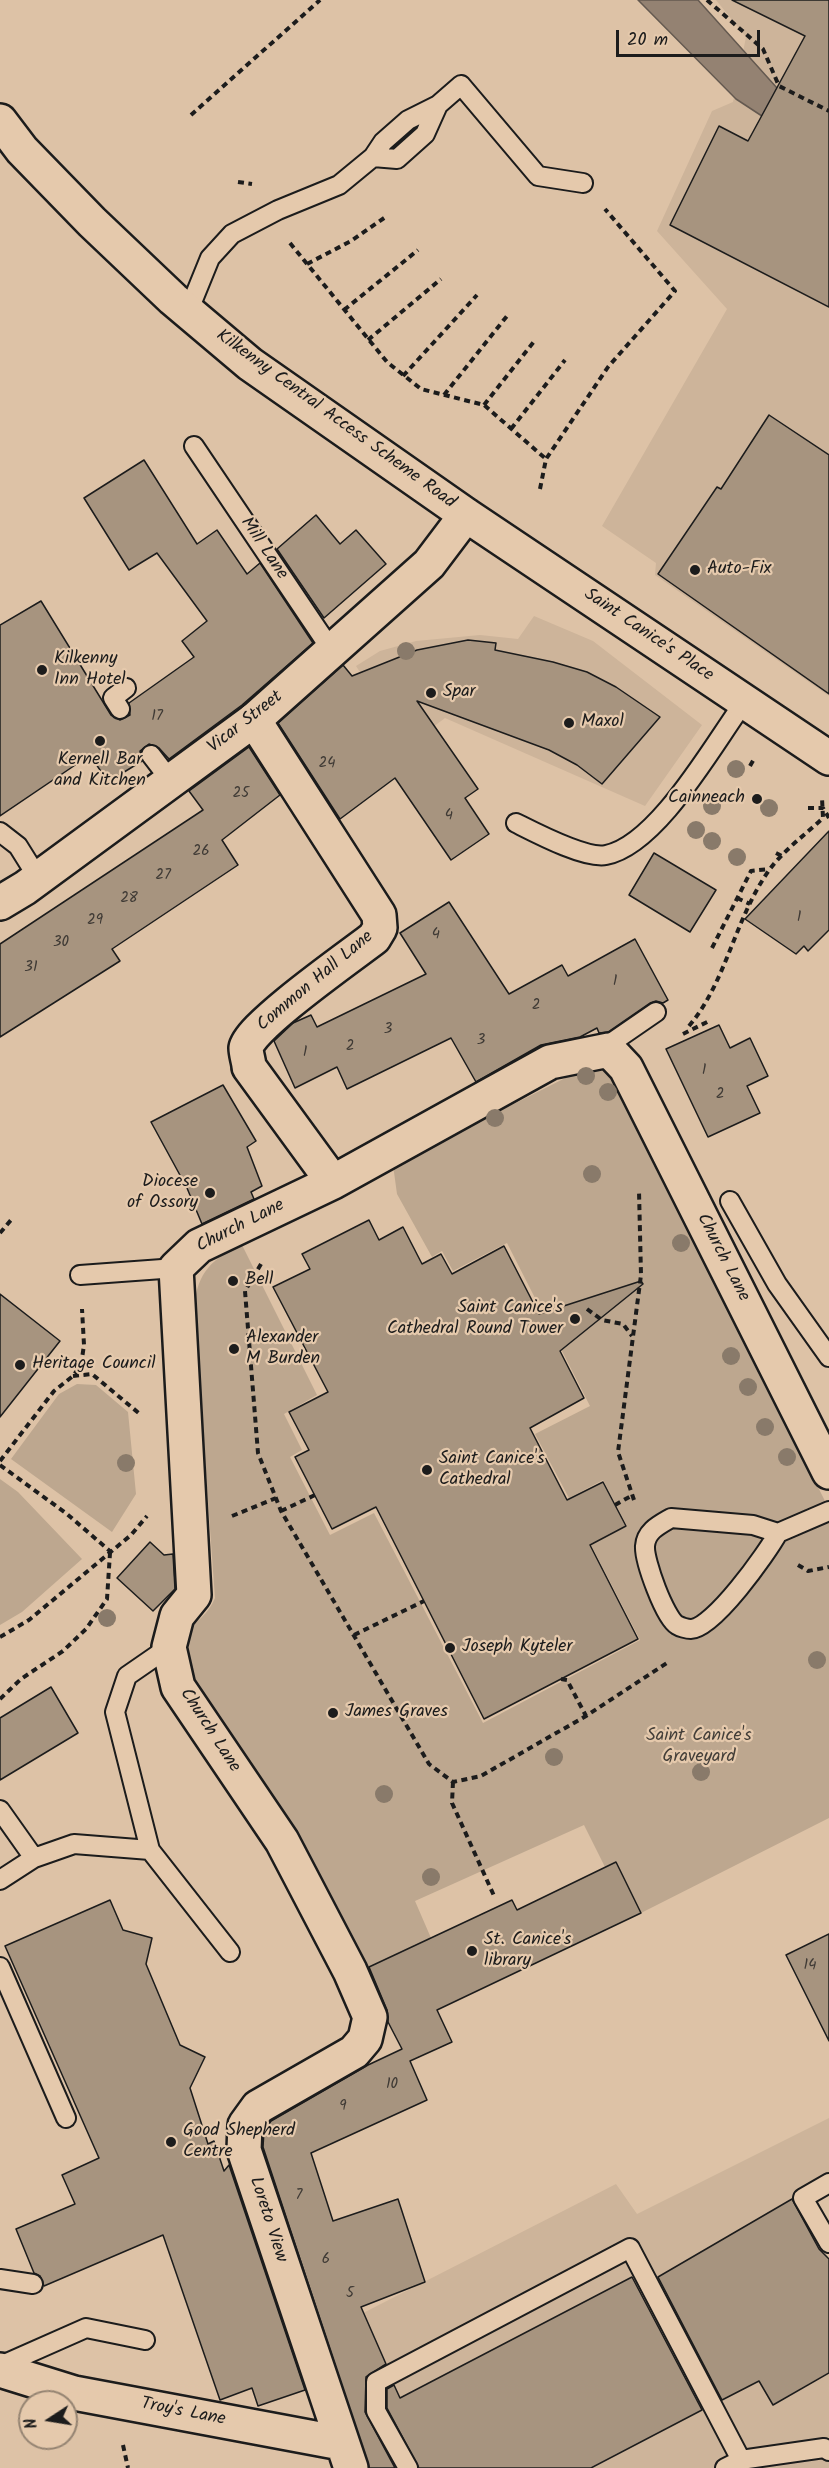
<!DOCTYPE html>
<html>
<head>
<meta charset="utf-8">
<style>
  body { margin:0 }
  #map { position:relative; width:829px; height:2468px; overflow:hidden; background:#ddc2a6; font-family:Kalam,sans-serif }
  canvas { display:block }
  .north { position:absolute; left:18px; top:2390px; width:60px; height:60px; box-sizing:border-box; background:#e5c9ac; border:2px solid #958472; border-radius:50%; rotate:258deg; font-size:16px; font-weight:700; line-height:24px; text-align:center; color:#1c1c1c }
  .north::after { content:''; display:block; margin:auto; width:21px; height:27px; background:#1c1c1c; clip-path:polygon(50% 0,100% 100%,50% 72%,0 100%) }
  .scale { position:absolute; left:616px; top:30px; width:144px; height:27px; box-sizing:border-box; border:3px solid #1c1c1c; border-top:0; padding-left:8px; font-size:18px; line-height:21px; white-space:nowrap; color:#1c1c1c; -webkit-text-stroke:4px #e5c9ac; paint-order:stroke }
</style>
</head>
<body>
<div id="map">
<canvas width="829" height="2468"></canvas>
<div class="north">N</div>
<div class="scale">20 m</div>
</div>
<script>
const context = document.querySelector('canvas').getContext('2d');
context.lineJoin = 'round';
function fillPath(path, color) { context.fillStyle = color; context.fill(path, 'evenodd'); }
function stroke(path, color, width, dash) { context.strokeStyle = color; context.lineWidth = width; context.lineCap = dash ? 'butt' : 'round'; context.setLineDash(dash || []); context.stroke(path); }
function write(font, color, halo, rows, align = 'center') {
  context.font = font + ' Kalam,sans-serif'; context.lineWidth = 4.5; context.setLineDash([]); context.textBaseline = 'middle'; context.strokeStyle = halo; context.fillStyle = color; for (const [text, x, y, turn = 0] of rows) {
    context.save(); context.translate(x, y); context.rotate((+turn || 0) * Math.PI / 180); context.textAlign = isNaN(turn) ? turn : align; if (halo) context.strokeText(text, 0, 0); context.fillText(text, 0, 0); context.restore();
  }
}
fillPath(new Path2D(`
  M716 0H829V696L655 575 656 563 602 526 727 309 657 231 712 111 733 102 746 37Z
  M534 616 593 641 702 725 645 806 445 718 408 746 356 666 380 651 416 641 480 635 518 639Z
  M829 2118V2176L794 2198 829 2259V2468H362L320 2335 616 2184 637 2214Z`), '#cdb49a');
fillPath(new Path2D(`
  M593 1064 611 1075 829 1509V1818L641 1913 616 1862 605 1867 584 1825 415 1901 431 1938 364 1969 286 1820 188 1670C172 1622 200 1632 215 1598L194 1307C198 1270 212 1261 241 1243L317 1395 284 1414 302 1450 290 1457 330 1535 374 1513 483 1723 640 1640 591 1545 627 1526 603 1480 569 1498 535 1434 590 1406 507 1243 453 1271 442 1251 432 1257 397 1194 393 1165Z
  M77 1384 96 1385 128 1412 136 1494 112 1532 11 1459 59 1394Z
  M0 1479 18 1492 82 1559 22 1612 0 1625Z`), '#bda78f');
const water = new Path2D(`
  M638 0H698L777 88 800 141 736 99Z`);
fillPath(water, '#948272');
stroke(water, '#645950', 1.5);
const building = new Path2D(`
  M732 0H829V307L670 225 719 126 748 141 805 36Z
  M769 415 829 455V694L658 574 717 487 721 489Z
  M144 460 197 544 217 530 247 574 260 563 313 643 242 705 169 759 159 748 149 744 140 751 142 761 108 782 90 755 0 816V625L41 601 111 715 120 720 130 715 129 703 194 657 182 641 207 621 157 553 129 570 84 498Z
  M316 515 340 544 356 530 386 564 324 618 277 549Z
  M468 640 496 643 495 650 553 662 587 672 616 687 660 717 602 784 577 765 549 750 417 701 478 789 465 798 489 834 451 860 395 778 340 819 278 723 343 665 352 676 417 650Z
  M249 747 280 795 222 840 238 865 112 949 120 961 0 1037V944L203 810 189 791Z
  M829 831V930L808 951 804 946 796 954 745 919Z
  M654 853 716 890 690 932 629 895Z
  M449 902 509 994 562 965 568 976 635 939 668 1000 663 1003 656 1001 650 1003 608 1032 599 1033 597 1028 580 1037 541 1045 476 1082 451 1038 347 1089 337 1067 295 1088 274 1041 293 1023 311 1015 317 1027 426 974 400 933Z
  M719 1025 730 1048 750 1038 768 1076 747 1086 760 1113 708 1137 666 1049Z
  M223 1085 256 1141 247 1147 262 1186 251 1192 254 1199 202 1224 187 1188 151 1122Z
  M369 1220 379 1240 403 1227 422 1264 441 1254 452 1274 504 1246 539 1314 641 1281 643 1284 560 1351 584 1398 530 1428 567 1500 603 1482 626 1526 590 1545 638 1639 484 1719 376 1507 332 1529 295 1457 309 1450 289 1412 328 1392 273 1287 310 1269 302 1254Z
  M0 1294 60 1341 0 1417Z
  M150 1542 164 1555 173 1554 175 1589 153 1611 117 1578Z
  M51 1687 78 1733 0 1780V1718Z
  M616 1862 641 1913 437 2010 452 2042 410 2061 427 2100 311 2153 333 2221 398 2199 425 2282 361 2307 386 2364 366 2377 365 2412 395 2468H369L263 2147 264 2131 271 2121 368 2065 402 2049 388 2022 387 2010 369 1967 512 1900 517 1910Z
  M110 1900 123 1930 152 1938 146 1964 180 2045 205 2057 190 2088 208 2144 214 2141 224 2171 229 2165 305 2390 258 2406 252 2388 220 2400 163 2235 44 2286 40 2276 34 2273 16 2229 75 2204 62 2175 99 2158 5 1946Z
  M829 1934V2041L786 1955Z
  M792 2199 819 2249 829 2259V2373L773 2405 759 2381 722 2400 658 2277Z
  M632 2277 702 2410 591 2468H419L387 2408V2389L394 2385 400 2398Z`);
fillPath(building, '#a7947f');
stroke(building, '#1c1c1c', 1.5);
const lane = new Path2D(`
  M373 157 397 159 425 134 438 105
  M188 312 210 258 232 234 278 210 339 185 373 157 383 142 408 120 438 105 461 85 538 176 583 183
  M194 446 332 651
  M120 709 113 698 126 688
  M151 755 171 781
  M516 823C536 833 585 859 606 855 658 845 714 743 745 701
  M0 832 18 846 38 878
  M609 1050 611 1043 656 1012
  M730 1201 777 1284 829 1357
  M80 1275 176 1268
  M671 1518 753 1525 778 1533C767 1553 713 1629 691 1629 687 1629 680 1627 677 1625 665 1618 644 1561 645 1546 646 1531 659 1525 671 1518Z
  M778 1533 829 1511
  M169 1647 127 1676 115 1712 150 1850 230 1952
  M0 1810 34 1858
  M0 1880 34 1858 74 1844 150 1850
  M0 1967 66 2118
  M829 2183 803 2198 829 2243
  M0 2279 33 2284
  M0 2366 86 2328 145 2340
  M408 2468 376 2411V2382L630 2248 741 2460
  M725 2468 741 2460 824 2448 829 2451`);
const street = new Path2D(`
  M254 720 379 915 380 928 374 938C352 955 249 1027 246 1048 246 1054 249 1062 249 1067L333 1182
  M0 2370 74 2393 341 2443
  M351 2468 244 2150 245 2125 258 2107 354 2052 365 2039 370 2017 350 1971 282 1841 178 1687 169 1647 177 1616 194 1595 176 1268 199 1246 333 1182 550 1062 609 1050 626 1068 829 1472`);
const secondary = new Path2D(`
  M0 121 22 150 92 222 173 299 250 364 466 515 829 758
  M0 903 25 888 254 720 429 564 466 515`);
stroke(lane, '#1c1c1c', 22);
stroke(street, '#1c1c1c', 38);
stroke(secondary, '#1c1c1c', 38);
stroke(new Path2D(`
  M707 0 763 49 779 86 829 111
  M191 115 320 0
  M238 182 252 184
  M290 243 387 362 421 389 484 405 546 459
  M307 264 351 241 387 216
  M344 310 418 250
  M368 340 441 279
  M403 376 477 295
  M444 395 507 316
  M484 405 536 339
  M511 429 565 360
  M540 489 546 459 608 367 675 291 605 209
  M750 766 754 759
  M808 808H823L829 818
  M776 853 782 856
  M737 898 750 904
  M712 948 751 871 769 869
  M689 1026C727 981 735 917 770 869 784 850 806 834 823 818L822 798
  M683 1034 711 1020
  M0 1233 11 1220
  M261 1264 245 1291 258 1453 281 1511 429 1764 453 1782 481 1776 586 1716 670 1661
  M587 1309 602 1320 623 1324 632 1336
  M73 1376 92 1374 141 1415
  M0 1461 54 1391 73 1376 81 1365 84 1345 82 1309
  M0 1465 67 1514 111 1552
  M634 1500 618 1452 641 1275 639 1191
  M615 1505 631 1496
  M281 1511 315 1495
  M232 1516 276 1498
  M798 1565 808 1571 829 1567
  M354 1635 424 1601
  M0 1637 29 1620 131 1535 147 1516
  M561 1679 567 1680 586 1716
  M0 1699 21 1679 63 1651 86 1629 107 1599 110 1553
  M453 1782 452 1803 495 1898
  M123 2445 128 2468`), '#1c1c1c', 4, [6, 4.5]);
stroke(lane, '#e5c9ac', 18);
stroke(street, '#e5c9ac', 33);
stroke(secondary, '#e5c9ac', 33);
context.fillStyle = '#897a6a';
for (const [x, y] of [
  [406,651],
  [736,769],
  [712,806],
  [769,808],
  [696,830],
  [712,841],
  [737,857],
  [586,1076],
  [608,1092],
  [495,1118],
  [592,1174],
  [681,1243],
  [731,1356],
  [748,1387],
  [765,1427],
  [787,1457],
  [126,1463],
  [107,1618],
  [817,1660],
  [554,1757],
  [701,1772],
  [384,1794],
  [431,1877]
]) { context.beginPath(); context.arc(x, y, 9, 0, 2 * Math.PI); context.fill(); }
for (const [x, y, r, color] of [
  [695,570,6,"#1c1c1c"],
  [42,670,6,"#1c1c1c"],
  [431,693,6,"#1c1c1c"],
  [569,723,6,"#1c1c1c"],
  [100,741,6,"#1c1c1c"],
  [757,799,6,"#1c1c1c"],
  [210,1193,6,"#1c1c1c"],
  [233,1281,6,"#1c1c1c"],
  [575,1319,6,"#1c1c1c"],
  [234,1349,6,"#1c1c1c"],
  [20,1365,6,"#1c1c1c"],
  [427,1470,6,"#1c1c1c"],
  [450,1648,6,"#1c1c1c"],
  [333,1713,6,"#1c1c1c"],
  [472,1951,6,"#1c1c1c"],
  [171,2142,6,"#1c1c1c"]
]) { const dot = new Path2D(); dot.arc(x, y, r, 0, 2 * Math.PI); context.fillStyle = color; context.fill(dot); stroke(dot, '#e5c9ac', 2); }
write('15px', '#3f3a35', null, [
  ["17",157,717],
  ["24",327,764],
  ["25",241,794],
  ["4",449,816],
  ["26",201,852],
  ["27",163,876],
  ["28",129,899],
  ["1",799,918],
  ["29",95,921],
  ["4",436,935],
  ["30",61,943],
  ["31",31,968],
  ["1",615,982],
  ["2",536,1006],
  ["3",388,1030],
  ["3",481,1041],
  ["2",350,1047],
  ["1",305,1053],
  ["1",704,1071],
  ["2",720,1095],
  ["14",810,1966],
  ["10",392,2085],
  ["9",343,2107],
  ["7",299,2196],
  ["6",326,2260],
  ["5",350,2294]
]);
write('18px', '#1c1c1c', '#e5c9ac', [
  ["Kilkenny Central Access Scheme Road",335,420,36],
  ["Mill Lane",263,549,56],
  ["Saint Canice's Place",648,636,34],
  ["Vicar Street",246,723,-38],
  ["Common Hall Lane",316,982,-40],
  ["Church Lane",241,1227,-27],
  ["Church Lane",722,1258,63],
  ["Church Lane",209,1731,57],
  ["Loreto View",267,2220,72],
  ["Troy's Lane",183,2413,11]
]);
write('18px', '#1c1c1c', '#e5c9ac', [
  ["Auto-Fix",707,570],
  ["Kilkenny",54,660],
  ["Inn Hotel",54,681],
  ["Spar",443,693],
  ["Maxol",581,723],
  ["Kernell Bar",100,761,"center"],
  ["and Kitchen",100,782,"center"],
  ["Cainneach",745,799,"right"],
  ["Diocese",198,1183,"right"],
  ["of Ossory",198,1204,"right"],
  ["Bell",245,1281],
  ["Saint Canice's",563,1309,"right"],
  ["Cathedral Round Tower",563,1330,"right"],
  ["Alexander",246,1339],
  ["M Burden",246,1360],
  ["Heritage Council",32,1365],
  ["Saint Canice's",439,1460],
  ["Cathedral",439,1481],
  ["Joseph Kyteler",462,1648],
  ["James Graves",345,1713],
  ["St. Canice's",484,1941],
  ["library",484,1962],
  ["Good Shepherd",183,2132],
  ["Centre",183,2153]
], 'left');
write('18px', '#443f39', '#e5c9ac', [
  ["Saint Canice's",699,1737],
  ["Graveyard",699,1758]
]);
</script>
</body>
</html>
